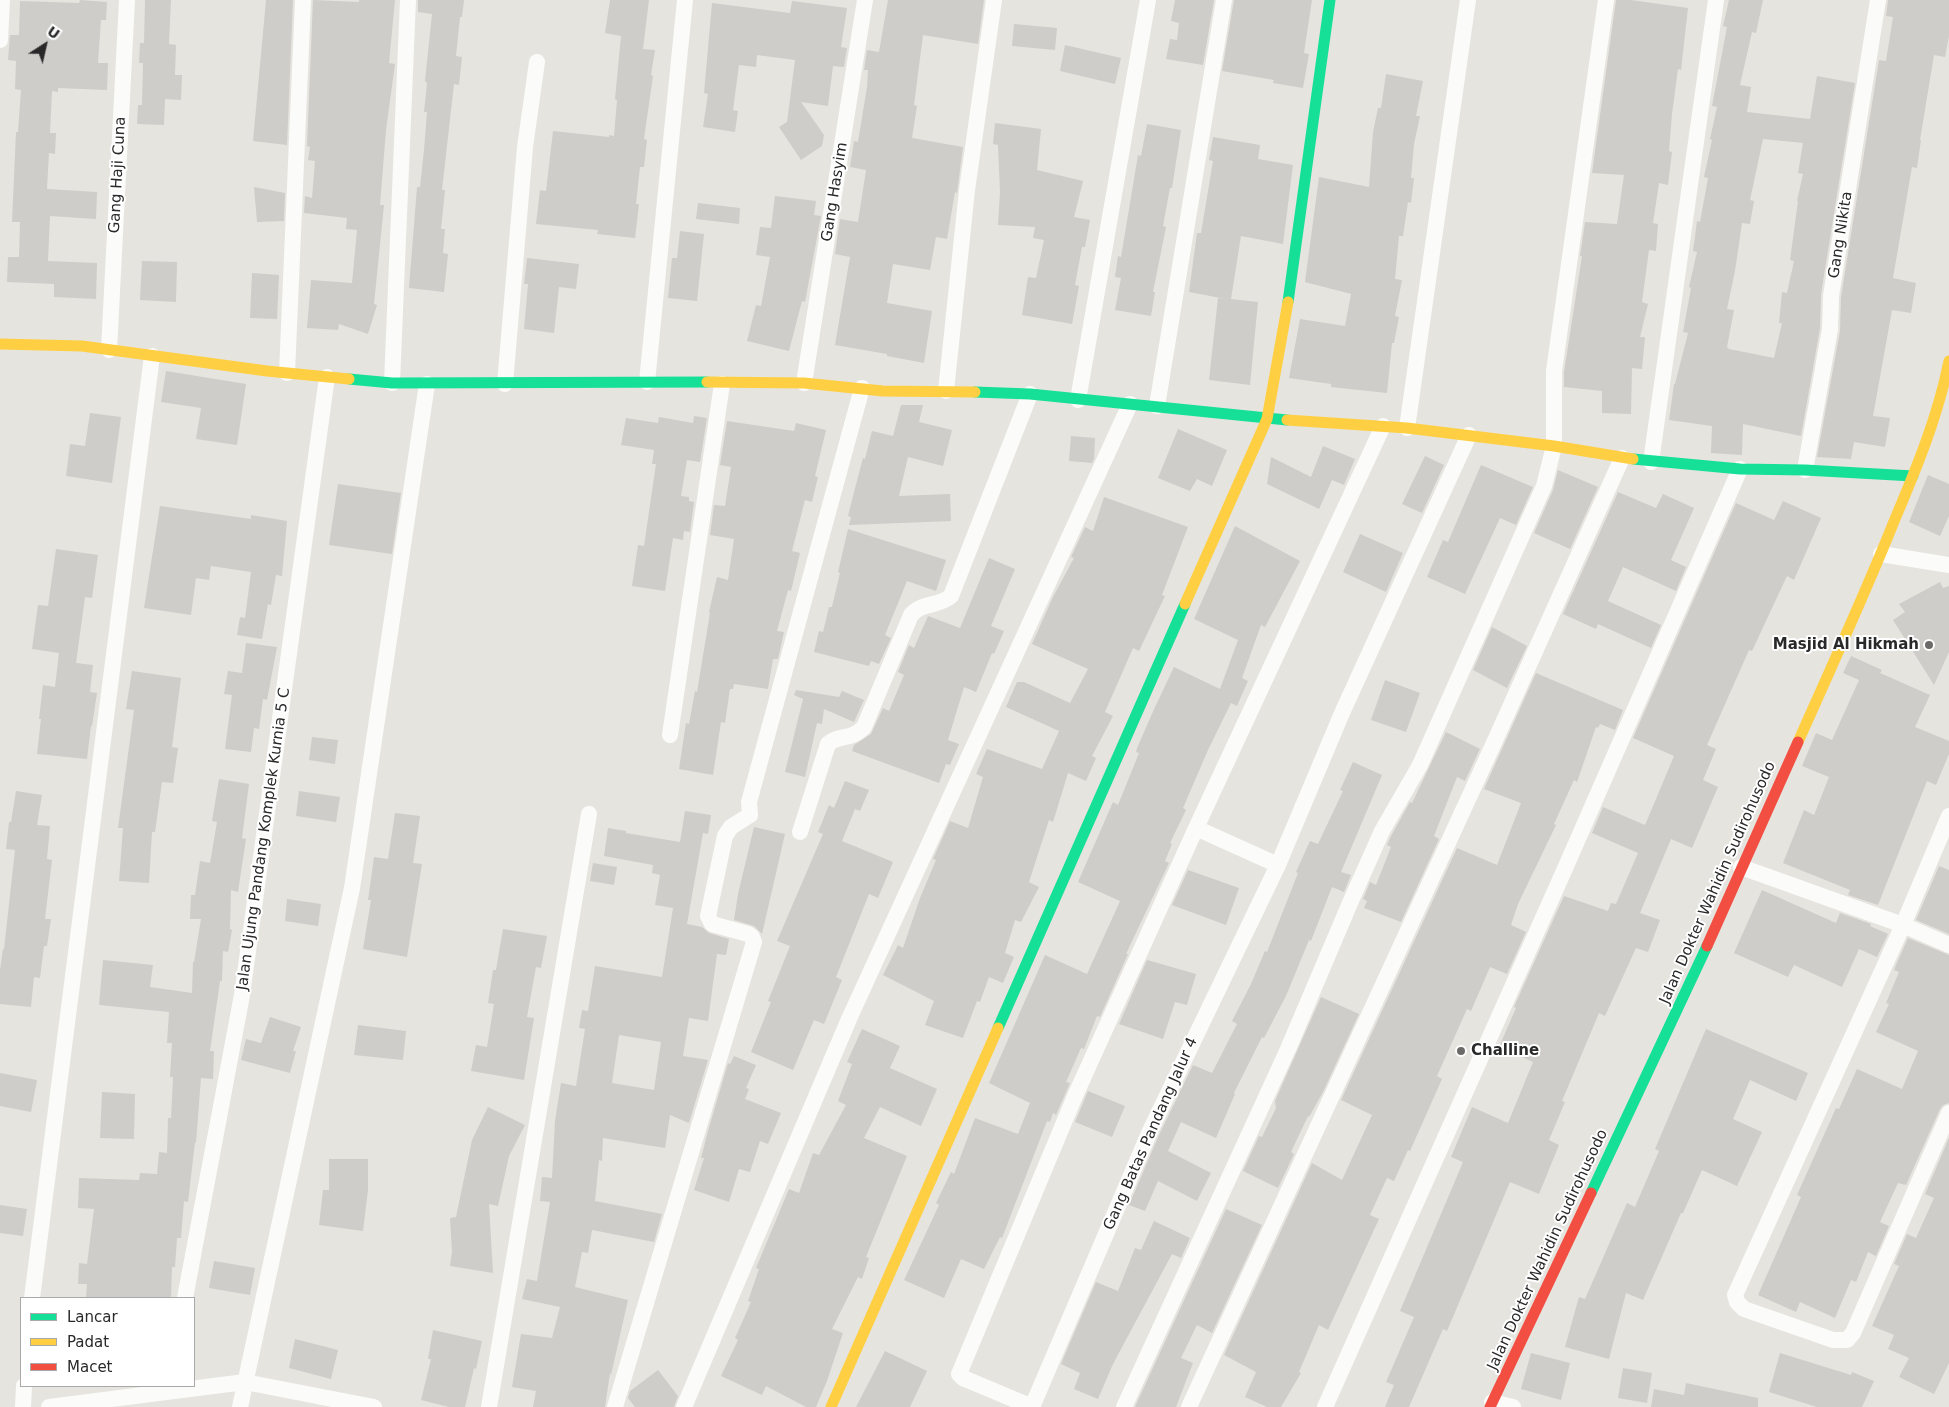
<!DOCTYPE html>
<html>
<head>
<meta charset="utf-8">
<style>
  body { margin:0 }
  #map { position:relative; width:1949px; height:1407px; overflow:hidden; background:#e6e4de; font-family:"DejaVu Sans",sans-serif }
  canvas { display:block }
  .legend { position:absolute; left:20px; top:1297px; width:175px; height:90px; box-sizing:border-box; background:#fff; border:1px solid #a9a9a9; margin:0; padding:6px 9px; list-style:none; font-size:15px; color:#292929 }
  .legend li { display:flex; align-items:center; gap:10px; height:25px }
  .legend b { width:25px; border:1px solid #a9a9a9 }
  .north { position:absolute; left:20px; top:20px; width:50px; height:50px; -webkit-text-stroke:4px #fff; paint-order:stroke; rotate:35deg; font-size:14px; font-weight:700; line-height:20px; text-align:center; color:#292929 }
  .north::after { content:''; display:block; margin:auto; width:18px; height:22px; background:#292929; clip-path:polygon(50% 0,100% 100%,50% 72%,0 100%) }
</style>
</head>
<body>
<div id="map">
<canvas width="1949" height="1407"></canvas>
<ul class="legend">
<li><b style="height:6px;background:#16e098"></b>Lancar</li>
<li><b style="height:6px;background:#ffcf43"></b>Padat</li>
<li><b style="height:6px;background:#f24e42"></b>Macet</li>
</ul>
<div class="north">U</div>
</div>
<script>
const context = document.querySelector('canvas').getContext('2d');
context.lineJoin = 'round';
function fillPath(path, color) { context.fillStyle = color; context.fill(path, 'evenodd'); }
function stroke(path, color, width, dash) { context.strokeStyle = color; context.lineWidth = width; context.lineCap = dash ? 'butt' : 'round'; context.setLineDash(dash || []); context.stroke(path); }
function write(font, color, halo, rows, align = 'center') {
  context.font = font + ' "DejaVu Sans",sans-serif'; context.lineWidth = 4; context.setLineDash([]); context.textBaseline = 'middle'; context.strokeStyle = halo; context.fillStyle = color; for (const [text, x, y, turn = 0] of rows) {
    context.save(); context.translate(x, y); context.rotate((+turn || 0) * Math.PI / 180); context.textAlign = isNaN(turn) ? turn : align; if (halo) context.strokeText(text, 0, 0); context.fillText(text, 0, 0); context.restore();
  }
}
fillPath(new Path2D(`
  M80 0 107 2 106 20H101L98 63H108L107 90 58 88V92L52 91 50 133H56L55 154 49 153 47 189 97 192 96 219 50 216 48 261 97 263 96 299 54 297V284L7 282 8 257H19L20 222H12L16 132H18L21 90 15 89 16 61 8 60 10 35H19L20 1 79 3Z
  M145 0H171L169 44 176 45 175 75H182L181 100 165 99 164 125 137 124 138 105H142L143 63H139L140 43H144Z
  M266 0H293L287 145 253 141Z
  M313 0 359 2V0H395L389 63 395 64 386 130 380 205H384L374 304 377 305 368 334 339 324 338 330 307 328 311 280 352 283 357 230 346 229 347 218 304 213 305 196 312 198 315 161 308 160 310 147 307 146Z
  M418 0H464L462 17H460L456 56 462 57 459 85 454 84 442 190H445L441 229H445L443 253 448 254 444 292 409 288 417 187H420L424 150 427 112H424L427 83 425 81 432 14 418 12Z
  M610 0H649L643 49 655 50 651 75 653 76 644 139 647 140 644 167H640L636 204H639L635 238 597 234 598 230 536 224 540 190 546 191 553 131 609 137V135L614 136 617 100 615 99 621 36 605 33Z
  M888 0H984L978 44 923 35 914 105 917 106 912 138 963 147 957 193 955 192 947 239 936 237 930 270 893 264 887 303 932 311 924 363 887 356V354L835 345 850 257 835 254 840 219 858 222 866 170 850 167 854 141 858 142 867 87 868 70H864L867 50 879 52Z
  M1175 0H1214L1203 65 1166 59 1170 39 1177 40 1179 23 1171 21Z
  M1234 0H1312L1304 53 1309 54 1303 88 1273 83 1274 80 1222 71Z
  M1616 0H1631L1688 8 1681 70 1678 69 1672 114 1669 151 1672 152 1668 185 1659 183 1653 223 1658 224 1656 251 1649 250 1642 302 1648 304 1640 337H1645L1642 369 1632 368 1631 414 1602 413V391L1564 387V372L1582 256H1580L1585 222 1617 224 1624 175 1592 173Z
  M1729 0H1763L1756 33 1752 32 1740 85 1751 87 1747 112 1810 119 1817 76 1855 83 1821 294 1820 328 1801 436 1743 424 1742 455 1711 453 1712 426 1669 420 1674 384H1675L1688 333 1683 332 1691 288 1689 287 1697 252 1693 251 1697 221 1700 222 1708 178 1704 177 1712 140 1710 139 1717 107 1712 106 1727 27 1723 26ZM1763 139 1803 143 1798 173 1803 174 1797 201H1798L1790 260 1794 261 1787 293 1782 292 1779 323H1782L1774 358 1729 349 1727 347 1734 310 1727 309 1735 271 1742 223 1750 224 1754 201 1750 200Z
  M1888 0H1949V36L1945 57 1934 55 1920 140H1921L1917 168 1912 167 1893 278 1916 283 1911 313 1892 310 1873 416 1890 418 1885 447 1854 442 1851 459 1817 457 1840 331 1841 297 1879 60 1886 61 1893 17 1886 16Z
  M792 1 847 8 841 47 847 48 844 67 833 66 828 106 801 102 824 135 822 146 801 160 779 127 787 122 795 60 757 55 756 67 739 65 733 110 738 111 735 132 703 127 708 94 704 93 712 3 790 13Z
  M1014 24 1057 28 1055 50 1012 46Z
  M1065 45 1121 58 1115 84 1060 71Z
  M1386 74 1423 81 1416 116H1420L1414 144 1411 178H1414L1411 203 1408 202 1403 236H1399L1395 279 1402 280 1395 316 1399 317 1394 343H1392L1387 393 1331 387V384L1289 378 1300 319 1345 326 1351 294 1305 282 1319 177 1369 187 1373 132 1378 108H1381Z
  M995 123 1041 129 1037 170 1083 181 1074 217 1090 220 1085 247H1082L1075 285 1079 286 1072 324 1022 315 1028 277 1036 278 1044 240 1033 238 1035 227 998 225 1000 192 998 145 993 144Z
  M1147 124 1181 130 1172 188H1170L1163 226 1166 227 1153 292H1155L1151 316 1115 310 1121 278 1115 277 1118 256 1121 257 1138 155 1141 156Z
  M1213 137 1260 145 1258 159 1293 165 1283 244 1241 236 1231 299 1258 302 1250 385 1209 380 1218 298 1226 299 1189 292 1197 233H1201L1213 161 1209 160Z
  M254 187 285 193 284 221 257 222Z
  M775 196 816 201 814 215 821 216 805 302 802 301 789 351 747 341 756 305 761 306 770 257 756 255 760 227 771 228Z
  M698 203 740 208 739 224 696 219Z
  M680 231 704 234 697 301 668 298 672 258H677Z
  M527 258 579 264 576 289 559 287 554 333 524 329 528 284H524Z
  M142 261 177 262 176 302 140 300Z
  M252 273 279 275 277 319 250 318Z
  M166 371 246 384 237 445 196 439 201 408 161 402Z
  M901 405H923L919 422 952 430 943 466 908 457 899 496 950 494 951 521 849 525 851 517 848 516 854 492 863 458 865 459 872 431 893 436Z
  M90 413 121 417 112 483 66 476 70 444 85 446Z
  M694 416 707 418 700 462 687 460 681 496 689 497V501L694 502 690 532 684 531 683 540 673 538 665 591 632 586 638 545 644 546 656 464H652L654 450 621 445 626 418 658 423 659 417 693 423Z
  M727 421 794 431 796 423 826 430 815 476 818 477 812 502 805 500 792 551 800 553 791 591 788 590 777 631 784 632 778 659H773L768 689 734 684 733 689H730L725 723 721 722 713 775 679 769 686 723 689 724 695 691 697 692 710 613 709 612 717 577 728 580 734 539 710 535 714 505 725 506 731 467 720 465Z
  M1178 429 1227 450 1212 486 1197 479 1190 491 1158 478Z
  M1071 436 1095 438 1094 459 1092 463 1069 461Z
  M1323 446 1355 459 1344 485 1332 480 1319 509 1267 484 1271 457 1311 477Z
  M1425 456 1444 465 1422 513 1402 504Z
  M1481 465 1533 487 1516 525 1500 518 1465 594 1427 577 1443 540 1448 542Z
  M1558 470 1598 487 1570 549 1534 533 1553 490Z
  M1928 475 1949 484V516L1940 536 1909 522Z
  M338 484 401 493 392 554 329 545Z
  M1618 492 1656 508 1663 494 1694 508 1671 560 1686 567 1676 591 1623 567 1608 601 1661 625 1651 648 1598 624 1596 629 1563 614Z
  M1104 497 1188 527 1162 595 1165 596 1139 651 1133 648 1105 712 1113 716 1092 756 1096 758 1086 781 1068 773 1053 822 1049 820 1029 882 1039 887 1021 922 1015 920 1005 953 1014 957 1003 983 989 977 980 1002 977 1001 963 1038 925 1025 934 1001 883 975 898 945 903 948 920 898 936 860 933 859 950 821 968 828 983 777 976 774 987 749 1042 769 1059 731 1006 707 1017 682H1024L1070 703 1088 669 1032 644 1053 597 1074 558 1071 557 1085 527 1093 531Z
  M1783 501 1821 518 1794 580 1787 576 1752 651 1749 650 1707 745 1716 749 1703 780 1718 787 1692 848 1671 839 1640 913 1660 920 1648 952 1636 948 1605 1016 1599 1013 1562 1101 1565 1102 1549 1140 1559 1145 1539 1194 1510 1182 1447 1331 1443 1329 1409 1407H1385L1394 1385 1386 1382 1414 1317 1400 1311 1463 1162 1451 1157 1472 1107 1508 1123 1533 1062 1499 1047 1516 1008 1514 1007 1564 896 1608 911 1611 903 1616 904 1638 853 1592 833 1603 807 1645 825 1674 756 1633 738 1736 503 1774 520Z
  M160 506 251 519V515L287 521 282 576 276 575 271 605 268 604 262 639 237 635 240 617 245 618 251 572 211 566 209 580 196 578 191 615 144 608Z
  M1235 526 1300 561 1265 627 1261 625 1242 678 1248 681 1237 706 1231 703 1208 750 1183 808 1186 810 1170 843 1172 844 1165 861 1169 863 1126 954H1128L1100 1017 1097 1016 1084 1049 1081 1048 1066 1082 1070 1083 1056 1115 1053 1113 1050 1122 1047 1121 1002 1238 1000 1237 984 1269 961 1259 944 1298 904 1280 939 1205 936 1203 951 1172 954 1174 975 1118 1018 1134 1030 1103 989 1083 1045 955 1087 974 1120 901 1078 882 1113 802 1118 805 1139 753 1136 752 1137 748 1155 707 1174 667 1220 689 1238 640 1194 619Z
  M848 529 946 560 936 591 907 581 885 635 891 638 879 664 871 661 869 666 814 652 819 631 823 632 829 607H832L840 573 838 572Z
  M1360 534 1403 553 1386 592 1343 572Z
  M56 549 98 555 92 598 85 597 76 663 93 665 90 692 97 693 92 726H91L87 759 37 754 41 719H39L43 685 55 687 59 653 32 649 38 605 48 606Z
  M989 558 1015 569 991 626 1004 631 994 654 992 653 976 692 964 687 948 740 959 744 950 765 946 764 939 783 852 751 854 745 871 734 883 708 889 711 904 675 898 672 909 645 914 648 928 616 960 628Z
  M1940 582 1943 588 1949 586V652L1934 685 1893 620 1905 612 1899 604Z
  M1492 627 1527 646 1507 688 1473 670Z
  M246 643 277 647 267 700 263 699 259 729 254 728 251 752 225 749 232 695 224 694 228 671 242 673Z
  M1851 656 1882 670 1880 673 1930 695 1915 727 1949 741V754L1936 785 1927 781 1878 905 1848 895 1850 890 1783 863 1804 810 1814 815 1829 777 1802 766 1816 733 1832 740 1859 680 1843 673Z
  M132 671 181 678 172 747 178 748 173 783 162 782 155 832H152L149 883 119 881 123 828H118L134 710 126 709Z
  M1536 673 1623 710 1615 730 1600 724 1598 728 1596 727 1577 782 1574 780 1554 824 1556 825 1518 904 1511 925 1526 932 1507 974 1490 967 1471 1011 1467 1009 1437 1076 1442 1079 1410 1151 1408 1150 1394 1181 1387 1178 1370 1215 1379 1219 1328 1330 1319 1325 1299 1372 1301 1373 1281 1407H1267L1245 1397 1256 1372 1224 1355 1312 1163 1342 1180 1372 1115 1341 1100 1457 848 1497 865 1521 803 1484 789Z
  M1385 680 1420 693 1406 732 1371 720Z
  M796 690 839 697 842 691 864 700 854 722 824 709 822 724 817 723 805 777 785 772 803 699 794 695Z
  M1446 732 1480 749 1465 781 1457 777 1434 836 1439 839 1401 922 1364 908 1367 901 1363 899 1370 882 1376 885 1391 847 1387 845 1391 836 1410 802 1412 803Z
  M312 737 338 740 335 764 309 760Z
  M1353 762 1382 775 1341 872 1351 875 1344 892 1332 887 1311 941 1309 940 1286 996 1264 1038 1262 1037 1234 1093 1235 1094 1216 1138 1181 1122 1168 1151 1211 1173 1197 1201 1158 1181 1145 1211 1129 1205 1159 1135 1193 1065 1212 1073 1237 1024 1232 1021 1251 984 1265 951 1267 952 1298 873 1296 872 1310 841 1318 844 1343 791 1340 790Z
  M219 779 249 784 242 838 246 839 238 892 231 890 230 929 232 930 228 952 223 951 222 981H220L210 1051H214L213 1079 201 1078 196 1143 195 1142 188 1202 184 1201 181 1238H177L175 1267H172L171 1298H86L87 1284H78L79 1263 87 1264 94 1209 78 1208 79 1178 139 1180 140 1173 157 1174 159 1152 167 1153 168 1118H171L173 1077H170L172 1043H167L169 1012 99 1005 103 960 153 965 150 987 192 993 193 962H194L201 919H190L191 895H195L200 861 210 863 217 822 212 821Z
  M845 781 869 790 860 811 855 809 842 841 893 862 878 898 869 894 836 977 842 980 824 1024 814 1020 793 1070 751 1052 771 1002 768 1001 790 946 777 941 823 834 818 832 829 805 834 808Z
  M16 791 42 795 37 825 50 826 47 859 52 860 45 919H51L47 946H44L40 978 34 977 31 1007 0 1004V970L3 949H4L15 850 6 849 9 822H11Z
  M299 791 340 797 336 822 296 816Z
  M685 811 711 815 708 834 703 833 687 924 702 927 709 933 729 939 726 955 717 954 708 1021 689 1018 683 1056 708 1060 689 1123 670 1115 665 1148 603 1138 602 1161 599 1160 595 1201 662 1214 654 1242 592 1230 588 1253 582 1252 575 1287 628 1300 611 1375 610 1373 605 1407H533L536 1391 512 1387 521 1334 552 1338 560 1307 522 1299 527 1279 537 1281 550 1202 540 1201 542 1177 552 1178 555 1121 561 1083 576 1086 585 1029 579 1028 582 1010 588 1011 595 966 662 977 673 908 655 905 660 875 652 873 653 865 604 856 608 828 626 831V833L680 842ZM619 1035 661 1042 654 1090 612 1083Z
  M395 813 420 816 413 863 422 864 407 957 363 949 371 900H368L374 857 388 859Z
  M754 827 785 834 762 934 754 926 734 920 738 894Z
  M593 863 617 867 614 885 590 881Z
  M1939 866 1949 870V934L1916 920Z
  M1188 870 1239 888 1226 925 1172 905Z
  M1762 890 1836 923 1840 913 1871 924 1870 926 1888 934 1877 957 1859 949 1842 987 1794 965 1788 977 1734 953Z
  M287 899 321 904 318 926 285 921Z
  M503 929 547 936 541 968 536 967 527 1017 534 1018 524 1080 471 1071 476 1045 487 1047 494 1004 488 1003 493 970H496Z
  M1908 938 1949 955V1103L1943 1105 1940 1109 1906 1185 1898 1183 1880 1222 1889 1226 1876 1256 1868 1252 1856 1282 1851 1280 1835 1318 1800 1302 1796 1312 1758 1295 1801 1197 1797 1195 1836 1108 1839 1109 1857 1069 1902 1089 1918 1051 1876 1032 1889 1004 1886 1003 1899 972 1894 970 1896 965Z
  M1147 960 1196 974 1187 1005 1175 1002 1163 1039 1119 1024Z
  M1321 997 1359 1014 1323 1092 1309 1117 1308 1116 1291 1152 1294 1154 1278 1188 1243 1171 1259 1136 1262 1137 1276 1108 1275 1101Z
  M270 1017 301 1027 293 1051H296L290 1073 241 1060 246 1039 261 1043Z
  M358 1025 406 1031 403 1060 354 1055Z
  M862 1029 900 1046 890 1068 937 1089 921 1126 880 1107 864 1138 907 1156 866 1257 869 1258 862 1279 858 1277 832 1329 843 1333 827 1381 816 1407H806L766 1386 762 1395 721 1376 738 1340 735 1338 751 1302 748 1301 759 1269 756 1268 789 1189 799 1193 813 1153 819 1155 846 1105 838 1101 852 1064 847 1062Z
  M1706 1029 1808 1073 1796 1101 1750 1080 1733 1119 1762 1132 1737 1186 1702 1170 1683 1213H1681L1643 1300 1626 1293 1609 1359 1565 1347 1579 1297 1585 1299 1627 1203 1635 1207 1659 1151 1655 1149Z
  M734 1056 756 1065 746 1088 749 1089 745 1099 781 1113 768 1144 760 1141 750 1172 739 1169 729 1202 694 1190 704 1158H701L708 1131 728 1063 730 1064Z
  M0 1073 37 1080 31 1112 0 1106Z
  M1088 1091 1125 1106 1112 1137 1075 1122Z
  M102 1092 135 1094 134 1139 100 1138Z
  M488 1107 525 1125 509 1156 498 1206 489 1204 493 1273 450 1266 452 1252 450 1218 456 1217 472 1140Z
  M1949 1138V1363L1934 1394 1899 1377 1909 1358 1888 1349 1894 1335 1872 1326 1899 1266 1894 1264 1907 1234 1916 1238 1934 1198 1925 1194Z
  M329 1159H368V1190L363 1231 319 1225 323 1190H329Z
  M0 1205 27 1209 23 1236 0 1233Z
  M1226 1209 1262 1225 1212 1333 1197 1325 1181 1358 1193 1363 1176 1407H1135Z
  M1154 1221 1190 1238 1181 1258 1172 1254 1113 1364 1098 1399 1074 1389 1080 1373 1061 1364 1096 1282 1118 1291 1135 1248 1141 1250Z
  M214 1261 255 1268 250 1295 209 1288Z
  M433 1330 482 1341 476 1369 474 1368 465 1407H449L421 1400 431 1359H428Z
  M295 1339 338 1350 331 1379 289 1368Z
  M885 1351 927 1371 910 1407H856Z
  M1531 1353 1570 1363 1561 1400 1521 1389Z
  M1780 1353 1851 1375 1852 1372 1874 1381 1862 1407H1817L1769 1392Z
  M1623 1368 1652 1373 1647 1403 1618 1398Z
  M658 1370 678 1396 674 1407H635L628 1398 630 1391Z
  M1686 1383 1758 1398V1407H1651L1654 1389 1684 1395Z`), '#cfcdc9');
stroke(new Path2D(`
  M0 40 2 0
  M109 350 127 0
  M287 373 303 0
  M647 382 685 0
  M392 383 408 0
  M804 383 865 0
  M505 384 525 147 537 62
  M946 391 967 190 994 0
  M1078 400 1148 0
  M1157 406 1224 0
  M1407 428 1468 0
  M1651 462 1716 0
  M1805 470 1830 329 1831 296 1878 0
  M1881 554 1949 565
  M670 735 722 384
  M1949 816 1903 925 1735 1295 1737 1302 1744 1309 1833 1340H1847L1853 1333 1949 1113
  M1196 828 1383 426
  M800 832 828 744C838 734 851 741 864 727L911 615C922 602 938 607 951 596L1030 394
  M1741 867 1903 925 1949 945
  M32 1298 152 356
  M185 1298 242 995 327 377
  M1492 1402 1513 1407
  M23 1407 24 1386
  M49 1407 245 1382 374 1407
  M240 1407 352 888 427 384
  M489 1407 589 814
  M615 1407 754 942 752 937 748 934 712 924 708 916 725 836 731 827 750 815 749 802 862 388
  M684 1407 849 1019 1130 404
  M1032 1407 1150 1131 1278 865 1342 713 1469 435
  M1032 1407 963 1378 959 1374 1075 1096 1196 828 1278 865
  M1124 1407 1288 1049 1350 903 1382 831 1420 765 1544 486 1554 446V371L1606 0
  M1189 1407 1493 745 1622 458
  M1325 1407 1567 864 1740 469`), '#fbfbfa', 16);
stroke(new Path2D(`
  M1288 302 1330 0
  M349 379 392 383 707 382
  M975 392 1030 394 1287 420
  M1633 459 1740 469 1805 470 1913 476
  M998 1028 1185 604
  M1591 1193 1707 946`), '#16e098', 11);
stroke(new Path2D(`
  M0 344 82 346 267 371 349 379
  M707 382 804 383 883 391 975 392
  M1287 420 1407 428 1554 446 1633 459
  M1185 604 1267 419 1288 302
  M1798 742C1831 668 1865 594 1895 519 1917 467 1938 416 1949 361
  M831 1407 998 1028`), '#ffcf43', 11);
stroke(new Path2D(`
  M1707 946 1798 742
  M1490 1407 1591 1193`), '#f24e42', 11);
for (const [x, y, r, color] of [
  [1929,645,5,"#6b6a68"],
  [1461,1051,5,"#6b6a68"]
]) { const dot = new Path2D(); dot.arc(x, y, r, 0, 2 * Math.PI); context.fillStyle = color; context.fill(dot); stroke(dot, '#fff', 2); }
write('15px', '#292929', '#fff', [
  ["Gang Haji Cuna",118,175,-87],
  ["Gang Hasyim",835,192,-81],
  ["Gang Nikita",1841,235,-81],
  ["Jalan Ujung Pandang Komplek Kurnia 5 C",264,839,-82],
  ["Jalan Dokter Wahidin Sudirohusodo",1718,883,-66],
  ["Gang Batas Pandang Jalur 4",1151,1134,-66],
  ["Jalan Dokter Wahidin Sudirohusodo",1548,1250,-65]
]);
write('bold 15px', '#292929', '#fff', [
  ["Masjid Al Hikmah",1919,645],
  ["Challine",1471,1051,"left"]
], 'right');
</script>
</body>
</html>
